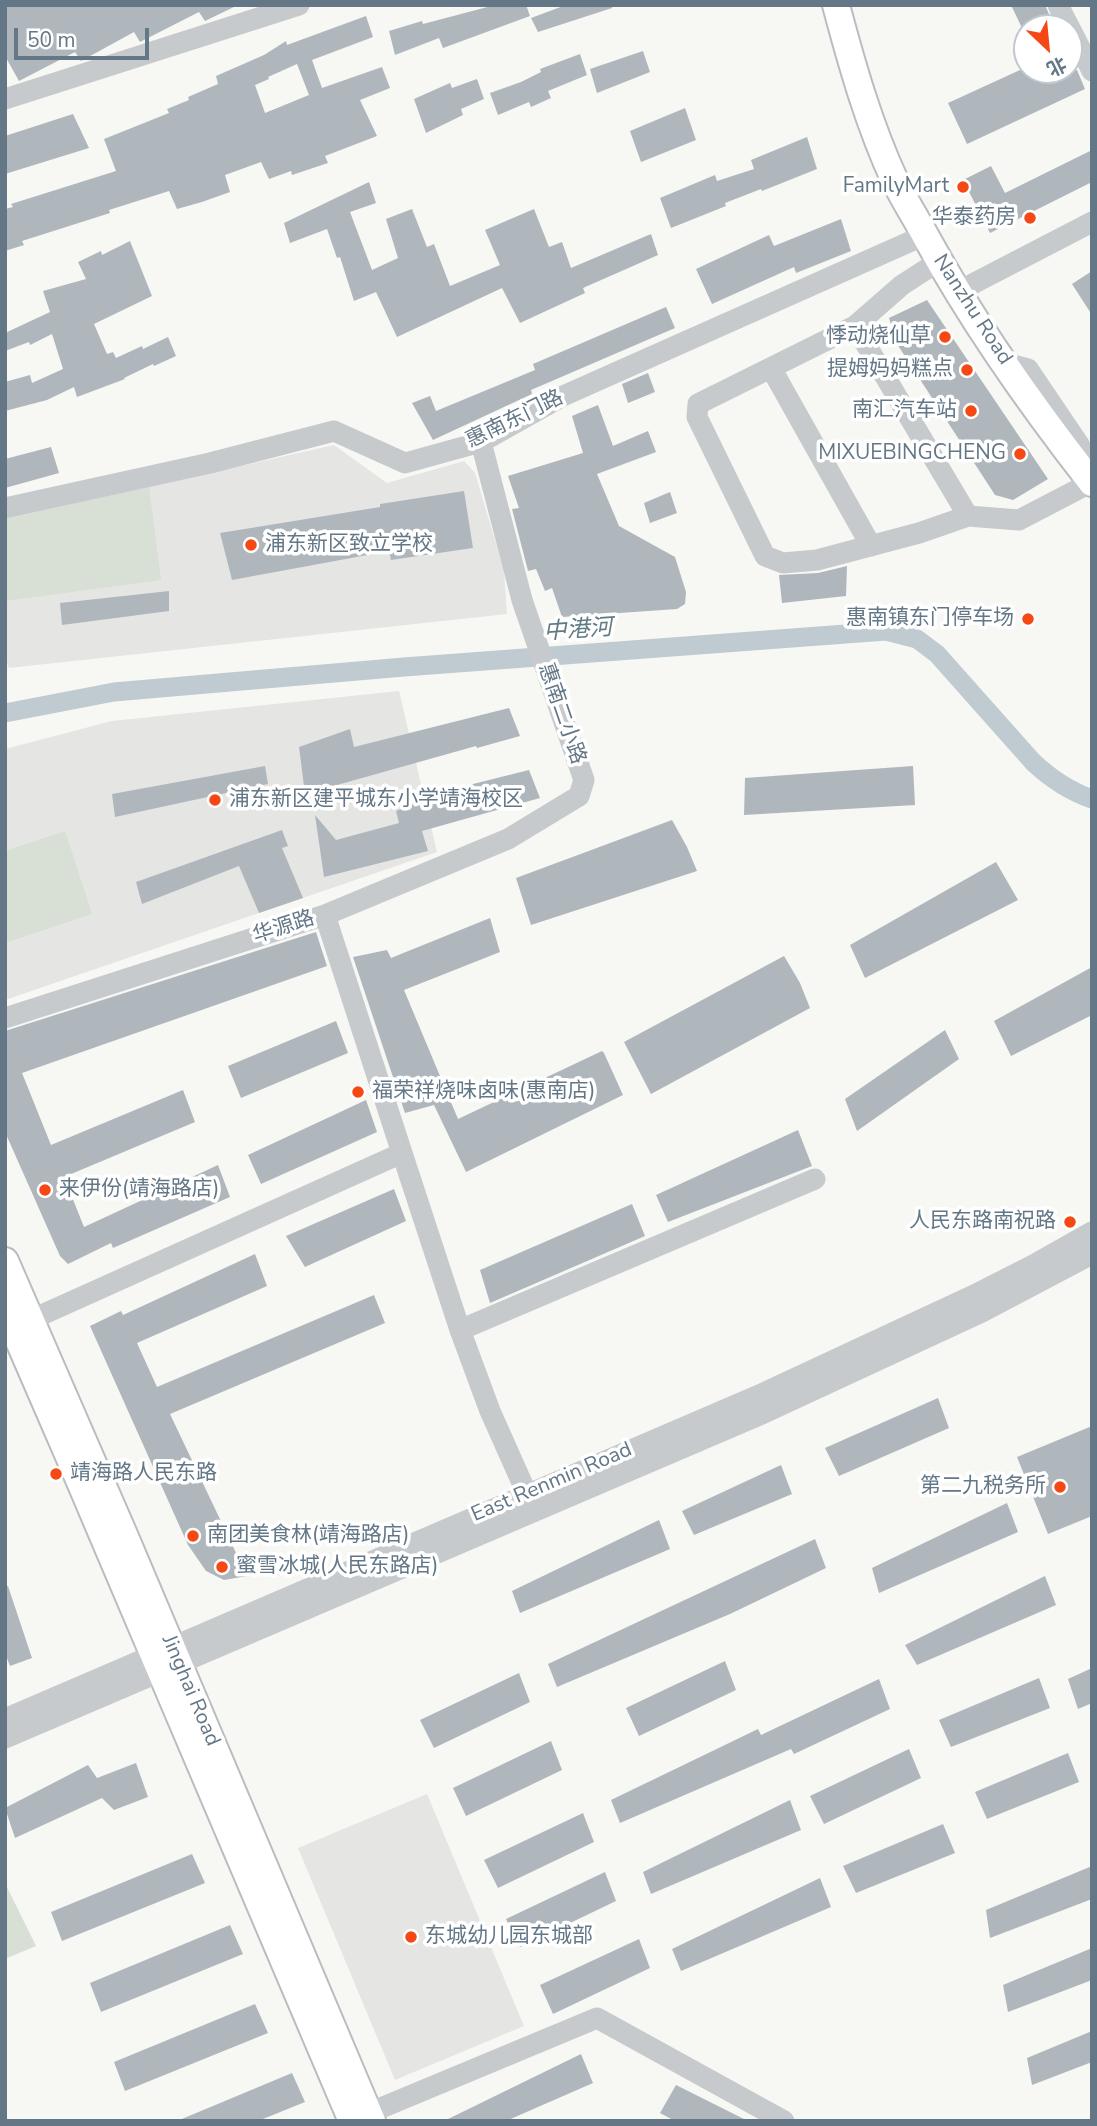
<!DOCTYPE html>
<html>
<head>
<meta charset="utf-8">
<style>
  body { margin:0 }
  #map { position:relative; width:1097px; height:2126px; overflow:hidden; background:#f7f7f3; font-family:"Nunito Sans","Noto Sans SC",sans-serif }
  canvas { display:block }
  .frame { position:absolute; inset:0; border:7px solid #637787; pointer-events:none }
  .north { position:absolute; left:1013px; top:14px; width:70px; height:70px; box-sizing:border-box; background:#fff; border:2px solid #c1c9cf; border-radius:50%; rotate:154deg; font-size:19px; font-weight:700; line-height:28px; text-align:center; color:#637787 }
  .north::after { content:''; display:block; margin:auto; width:24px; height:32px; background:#f54815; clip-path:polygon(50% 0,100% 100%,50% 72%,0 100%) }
  .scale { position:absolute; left:14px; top:28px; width:135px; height:32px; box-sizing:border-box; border:4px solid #637787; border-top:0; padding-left:9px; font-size:21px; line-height:24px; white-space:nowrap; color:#637787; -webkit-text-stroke:5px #fff; paint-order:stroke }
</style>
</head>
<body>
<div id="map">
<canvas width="1097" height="2126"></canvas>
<div class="frame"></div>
<div class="north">北</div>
<div class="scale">50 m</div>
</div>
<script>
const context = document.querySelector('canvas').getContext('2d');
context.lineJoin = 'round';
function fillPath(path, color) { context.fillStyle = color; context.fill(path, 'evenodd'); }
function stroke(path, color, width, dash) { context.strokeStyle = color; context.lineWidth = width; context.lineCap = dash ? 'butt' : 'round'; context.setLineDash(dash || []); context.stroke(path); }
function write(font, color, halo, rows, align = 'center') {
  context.font = font + ' "Nunito Sans","Noto Sans SC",sans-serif'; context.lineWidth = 7; context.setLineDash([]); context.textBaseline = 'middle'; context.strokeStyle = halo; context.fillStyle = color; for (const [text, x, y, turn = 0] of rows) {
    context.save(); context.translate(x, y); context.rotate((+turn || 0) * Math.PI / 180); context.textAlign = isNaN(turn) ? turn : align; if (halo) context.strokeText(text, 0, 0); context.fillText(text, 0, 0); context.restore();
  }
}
fillPath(new Path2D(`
  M334 445 387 483 464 461 475 473 504 570 507 614 9 668 5 656V519Z
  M399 691 437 852 5 1000V749L112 721Z
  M427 1794 524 2026 395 2080 298 1848Z`), '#e5e6e4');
fillPath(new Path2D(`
  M149 487 161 580 5 601V519Z
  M65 831 92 914 5 943V851Z
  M5 1883 36 1946 5 1959Z`), '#d8dfd4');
stroke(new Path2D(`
  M5 713 114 692 404 667 886 631 917 639 937 654 1033 762C1051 779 1069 791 1092 799`), '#bfcbd0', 19);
fillPath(new Path2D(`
  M5 5H238L205 21 199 12 140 42 134 32 81 61 75 52 19 81 5 56Z
  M495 5H526L530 16 443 48 439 38 395 55 389 31 422 21 423 24Z
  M566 5H612V8L538 32 531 18Z
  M1011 5H1045L1055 28H1022Z
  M366 16 373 37 312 60 322 88 382 67 390 88 360 100 377 136 325 156 328 163 292 175 291 171 269 179 261 162 225 175 230 192 202 202 177 209 169 191 109 210 110 213 22 241 24 245 5 251V209L13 207 11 204 116 171 104 139 169 113 167 109 189 100 188 97 218 84 216 76 264 55 286 41 287 45ZM297 64 309 95 265 113 255 85 269 79 268 77Z
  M643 51 650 72 597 93 590 69Z
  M580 54 587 75 548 91 551 98 531 107 529 102 498 115 490 93 521 82 541 72 540 69Z
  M1020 70H1077L1085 89 967 144 948 103Z
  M477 79 484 99 461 109 463 115 426 133 414 99 450 83 452 88Z
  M685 108 696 140 641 162 630 131Z
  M73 114 89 148 5 174V136Z
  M807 137 817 169 762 191 761 189 725 203 726 206 671 228 660 198 715 175 717 181 754 169 751 160Z
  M1092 150V182L990 233 963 180 991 166 1005 193Z
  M369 182 376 203 350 212 372 270 398 258 386 219 412 209 427 247 434 244 450 286 500 265 485 230 534 209 549 247 562 242 571 268 651 234 658 255 583 288 585 293 520 323 502 288 397 337 376 292 354 301 340 257 337 258 327 229 290 243 284 223Z
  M841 219 851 251 796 273 794 267 712 304 696 269 769 235 774 246Z
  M130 241 152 296 94 324 107 354 113 352 116 358 142 346 143 349 168 337 176 356 154 366 153 364 124 378 125 379 77 397 74 387 47 400 5 411V382L30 375 32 383 63 369 52 334 30 345 29 342 5 351V333L50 312 43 291 86 279 78 262 101 251 102 255Z
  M1092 271V315L1072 284Z
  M927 300 1048 479 1013 500 995 495 897 344 889 318Z
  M666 307 675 328 531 390 532 394 433 440 412 403 430 396 436 411 535 370 533 364Z
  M648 373 655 392 628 403 622 384Z
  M598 405 613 446 648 431 656 452 597 474 619 526 675 557 686 592 685 604 677 609 562 617 552 588 545 591 536 569 528 571 512 509 519 508 508 476 583 453 572 416Z
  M51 447 59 473 5 488V459Z
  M464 491 473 548 391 560 389 551 232 580 220 533 380 507V504Z
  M670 492 677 513 650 523 644 503Z
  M847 566 846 596 782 603 779 575 818 573Z
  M169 591V611L62 625 60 603Z
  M509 708 520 736 477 748 476 746 305 794 299 747 350 729 354 747Z
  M265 766 268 784 115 817 112 794Z
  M913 766 915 805 744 815 745 778Z
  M529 770 540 798 422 831 428 851 324 877 315 815 336 840 399 823 396 811 437 793Z
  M672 820 687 847 697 871 531 925 516 878Z
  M282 830 288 846 282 848 303 898 259 913 239 866 142 904 136 882Z
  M996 862 1018 900 865 978 850 945Z
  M490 918 500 952 404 990 458 1119 602 1051 604 1053 623 1095 466 1172 434 1105 405 1113 353 957 387 950 391 958Z
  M316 932 327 966 22 1073 51 1145 183 1090 195 1122 64 1177 84 1227 218 1165 230 1197 113 1248 111 1243 68 1264 60 1256 5 1132V1031Z
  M784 956 800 983 810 1008 651 1094 624 1042Z
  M1092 967V1015L1011 1056 994 1021Z
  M336 1021 348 1053 241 1098 228 1066Z
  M945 1030 959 1059 857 1131 845 1099Z
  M366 1100 377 1132 261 1184 248 1155Z
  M798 1130 812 1166 668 1222 656 1195Z
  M394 1189 406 1221 305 1267 286 1236Z
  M632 1204 645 1236 490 1303 480 1270Z
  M255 1254 267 1286 137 1343 157 1387 374 1295 385 1323 170 1414 247 1576 224 1580 206 1571 188 1545 90 1326 121 1311 123 1315Z
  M938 1398 949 1428 839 1476 825 1448Z
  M1092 1426V1516L1048 1534 1017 1457Z
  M781 1465 792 1494 694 1535 682 1511Z
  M1007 1503 1018 1532 879 1593 872 1568Z
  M659 1520 670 1549 520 1613 512 1591Z
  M815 1539 826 1568 730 1614 557 1687 548 1664Z
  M1045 1576 1056 1605 917 1665 905 1645Z
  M8 1586 32 1658 10 1666 5 1653V1587Z
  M725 1661 736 1690 639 1736 626 1708Z
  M1092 1668V1703L1078 1709 1068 1679Z
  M519 1673 530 1702 434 1748 420 1720Z
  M1039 1678 1050 1708 951 1747 939 1720Z
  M879 1679 890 1709 794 1754 791 1749 620 1823 611 1800 758 1729 761 1735Z
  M551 1741 562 1770 466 1816 453 1788Z
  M909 1749 921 1778 824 1824 810 1796Z
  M1068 1753 1079 1782 987 1819 975 1792Z
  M136 1763 148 1797 114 1810 102 1798 15 1838 5 1808 88 1765 97 1778Z
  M790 1800 801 1830 651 1894 643 1872Z
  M583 1813 594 1842 498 1888 484 1860Z
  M943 1824 955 1853 856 1893 843 1866Z
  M192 1854 205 1883 62 1941 51 1912Z
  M1092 1866V1899L990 1938 986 1910Z
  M605 1872 616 1901 520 1947 506 1919Z
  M820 1878 831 1907 681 1971 672 1949Z
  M230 1925 243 1954 101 2012 90 1983Z
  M639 1939 650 1968 553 2014 540 1985Z
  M1092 1948V1980L1008 2012 1003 1985Z
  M255 2004 268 2033 125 2091 114 2062Z
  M1092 2031V2062L1032 2085 1027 2058Z
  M581 2054 593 2083 506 2121H444Z
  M292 2073 305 2102 258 2121H177Z
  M676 2085 748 2121H675L660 2113Z`), '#afb7bd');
const major = new Path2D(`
  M836 5C852 65 869 125 895 181 904 200 916 218 926 237 973 323 1031 405 1092 483
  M5 1261 125 1537 372 2121
  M5 1309 81 1484 352 2121`);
stroke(major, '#b9bdc1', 30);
stroke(new Path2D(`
  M1058 5 1092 71
  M5 99 299 5
  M939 261 902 285 855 326 968 516 1019 520 1092 482
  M957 292 1092 222
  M855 326 698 404 697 417 765 556 783 563 817 560 919 533 968 516
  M1005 363 1028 369 1080 446V466
  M771 368 871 546
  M5 508 210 463 334 431 405 463 481 442 563 396 925 235
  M325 915 508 839 579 796 584 780 522 600 481 442
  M5 1018 325 915 402 1153
  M17 1326 402 1153 460 1330 815 1179
  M460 1330 490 1411 527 1494
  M5 1719 757 1396 974 1295 1037 1263 1092 1232
  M5 1738 764 1413 982 1312 1092 1254
  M357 2118 597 2018 784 2121`), '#c6cacd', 21);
stroke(major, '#fff', 26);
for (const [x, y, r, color] of [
  [963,187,7,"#f54815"],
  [1030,218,7,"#f54815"],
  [945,337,7,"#f54815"],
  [967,370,7,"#f54815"],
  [971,411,7,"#f54815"],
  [1020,454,7,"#f54815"],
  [251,545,7,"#f54815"],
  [1028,619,7,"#f54815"],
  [215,800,7,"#f54815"],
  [358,1092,7,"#f54815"],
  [45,1190,7,"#f54815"],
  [1070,1222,7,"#f54815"],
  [56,1474,7,"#f54815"],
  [1060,1487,7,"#f54815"],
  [193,1536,7,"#f54815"],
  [222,1567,7,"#f54815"],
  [411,1937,7,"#f54815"]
]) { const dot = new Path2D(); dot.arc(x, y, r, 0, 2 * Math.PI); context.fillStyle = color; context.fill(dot); stroke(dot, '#fff', 2.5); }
write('21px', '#637787', '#fff', [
  ["FamilyMart",949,187],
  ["华泰药房",1016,218],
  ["悸动烧仙草",931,337],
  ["提姆妈妈糕点",953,370],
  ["南汇汽车站",957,411],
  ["MIXUEBINGCHENG",1006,454],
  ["浦东新区致立学校",265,545,"left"],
  ["惠南镇东门停车场",1014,619],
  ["浦东新区建平城东小学靖海校区",229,800,"left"],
  ["福荣祥烧味卤味(惠南店)",372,1092,"left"],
  ["来伊份(靖海路店)",59,1190,"left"],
  ["人民东路南祝路",1056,1222],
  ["靖海路人民东路",70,1474,"left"],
  ["第二九税务所",1046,1487],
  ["南团美食林(靖海路店)",207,1536,"left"],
  ["蜜雪冰城(人民东路店)",236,1567,"left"],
  ["东城幼儿园东城部",425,1937,"left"]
], 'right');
write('21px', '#637787', '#fff', [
  ["Nanzhu Road",972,310,57],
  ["惠南东门路",515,420,-26],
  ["惠南二小路",561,714,71],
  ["华源路",284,928,-18],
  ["East Renmin Road",552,1483,-23],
  ["Jinghai Road",190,1691,67]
]);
write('italic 23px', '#5f7a83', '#fff', [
  ["中港河",578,631,-4]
]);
</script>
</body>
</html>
